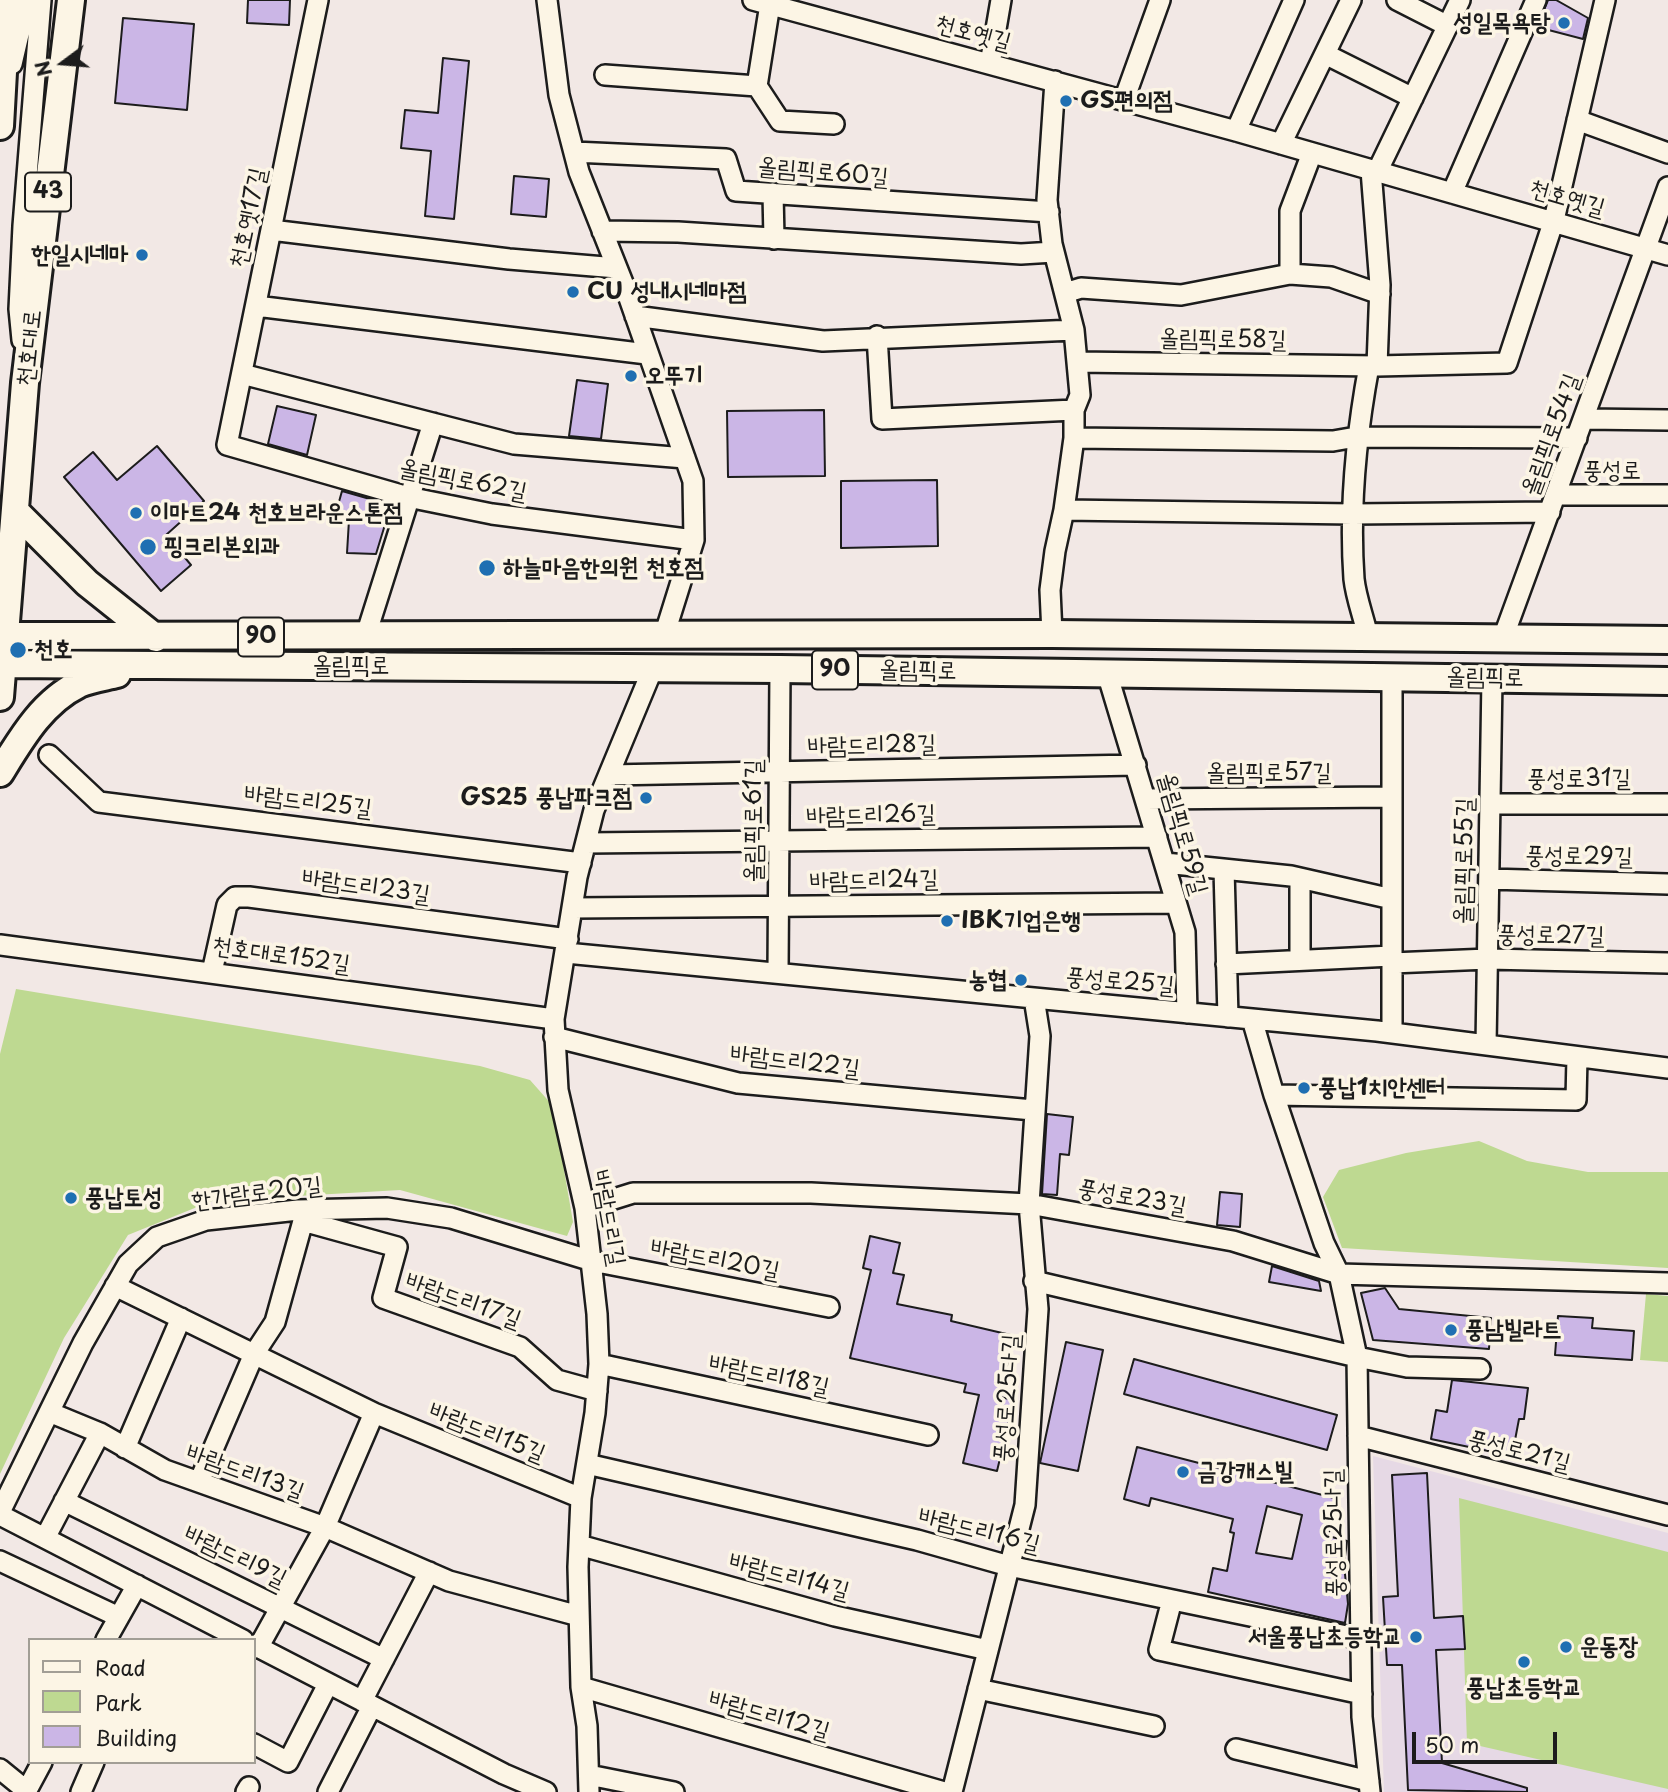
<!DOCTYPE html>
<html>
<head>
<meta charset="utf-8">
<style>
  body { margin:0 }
  #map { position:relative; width:1668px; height:1792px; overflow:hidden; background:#f2e8e5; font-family:"Playpen Sans",sans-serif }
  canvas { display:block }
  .legend { position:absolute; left:28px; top:1638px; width:228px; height:126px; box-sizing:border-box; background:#fcf5e5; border:2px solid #a29e95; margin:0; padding:9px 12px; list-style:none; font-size:21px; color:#1c1c1c }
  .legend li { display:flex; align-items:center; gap:14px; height:35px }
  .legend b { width:35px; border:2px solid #a29e95 }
  .north { position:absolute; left:28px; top:28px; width:70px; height:70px; -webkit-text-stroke:5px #fcf5e5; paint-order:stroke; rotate:254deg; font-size:19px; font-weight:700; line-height:28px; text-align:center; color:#1c1c1c }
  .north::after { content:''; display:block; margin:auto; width:24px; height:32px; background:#1c1c1c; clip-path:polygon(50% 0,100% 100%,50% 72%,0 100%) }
  .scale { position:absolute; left:1412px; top:1732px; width:145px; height:32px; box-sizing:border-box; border:4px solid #1c1c1c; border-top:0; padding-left:9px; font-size:21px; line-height:24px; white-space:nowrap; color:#1c1c1c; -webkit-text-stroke:5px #fcf5e5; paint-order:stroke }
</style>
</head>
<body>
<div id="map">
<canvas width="1668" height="1792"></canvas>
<ul class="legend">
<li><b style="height:9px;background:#fcf5e5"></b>Road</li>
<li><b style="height:19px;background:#bed991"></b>Park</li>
<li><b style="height:19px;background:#cbb6e6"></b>Building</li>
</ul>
<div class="north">N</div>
<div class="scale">50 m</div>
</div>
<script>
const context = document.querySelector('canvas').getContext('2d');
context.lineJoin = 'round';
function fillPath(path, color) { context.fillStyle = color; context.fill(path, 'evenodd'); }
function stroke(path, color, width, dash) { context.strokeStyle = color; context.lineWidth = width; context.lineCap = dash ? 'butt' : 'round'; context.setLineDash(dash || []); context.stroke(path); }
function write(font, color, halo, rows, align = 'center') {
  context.font = font + ' "Playpen Sans","Poor Story",sans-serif'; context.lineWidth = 7; context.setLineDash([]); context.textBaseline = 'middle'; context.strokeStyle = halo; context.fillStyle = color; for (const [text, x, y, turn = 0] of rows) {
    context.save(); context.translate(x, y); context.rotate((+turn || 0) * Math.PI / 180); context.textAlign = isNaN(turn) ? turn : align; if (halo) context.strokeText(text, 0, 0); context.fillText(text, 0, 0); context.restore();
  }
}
fillPath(new Path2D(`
  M1373 1456 1668 1533V1792H1384Z`), '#e6d9e5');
fillPath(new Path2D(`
  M16 989 480 1066 530 1080 553 1106 573 1222 567 1236 400 1190 212 1201 128 1235 64 1338 0 1474V1054Z
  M1479 1141 1527 1161 1588 1172H1668V1268L1342 1248 1323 1197 1339 1170 1406 1153Z
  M1646 1294 1668 1296V1362L1640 1360Z
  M1459 1498 1668 1552V1789L1467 1743Z`), '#bed991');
const building = new Path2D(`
  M248 0H290L289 25 247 23Z
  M1548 0H1556L1588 18 1583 39 1537 27Z
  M123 18 194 24 187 110 115 103Z
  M443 58 469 61 454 219 425 216 431 151 401 148 405 110 438 113Z
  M514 176 549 179 546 217 511 214Z
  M577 380 608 384 601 439 569 436Z
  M277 406 316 415 307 455 268 444Z
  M824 410 825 476 728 477 727 411Z
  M157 446 204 501 166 535 191 565 161 591 64 477 93 452 117 480Z
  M937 480 938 546 841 548V481Z
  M342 491 391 505 376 554 347 553 349 520 335 516Z
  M1047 1114 1073 1117 1069 1155 1060 1154 1057 1195 1042 1194Z
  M1220 1192 1242 1194 1240 1227 1217 1225Z
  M870 1236 900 1243 893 1273 904 1275 897 1304 952 1315 951 1321 1015 1336 1000 1397 1014 1400 997 1471 963 1463 979 1395 964 1392 966 1384 850 1358 871 1270 863 1268Z
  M1272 1266 1319 1281 1321 1291 1269 1282Z
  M1385 1288 1399 1309 1491 1318 1489 1349 1373 1340 1361 1293Z
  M1558 1316 1593 1318 1592 1328 1634 1331 1632 1360 1555 1355Z
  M1066 1342 1103 1350 1078 1471 1040 1463Z
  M1134 1359 1337 1415 1327 1450 1124 1394Z
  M1452 1380 1528 1388 1524 1419H1519L1512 1456 1431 1439 1436 1410 1447 1412Z
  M1137 1447 1338 1499 1328 1536 1347 1541 1344 1564 1348 1604 1345 1623 1208 1592 1213 1568 1227 1571 1234 1533 1230 1532 1233 1519 1151 1498 1149 1506 1124 1499ZM1267 1506 1302 1515 1292 1559 1256 1553Z
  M1427 1473 1434 1618 1463 1616 1465 1649 1436 1650 1442 1763 1527 1788V1792L1408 1790 1402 1665H1387L1383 1597 1398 1596 1392 1475Z`);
fillPath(building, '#cbb6e6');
stroke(building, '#1c1c1c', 2);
const minor = new Path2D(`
  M318 0 227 445 408 497 492 514 694 540
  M547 0 559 95 579 172 629 298 693 481 694 540 664 636
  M753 0 1236 131 1668 255
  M1397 0 1448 26
  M1325 54 1413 98
  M12 64 27 0
  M990 64 1001 0
  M605 75 757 86 770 4
  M757 86 780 121 834 124
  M1124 100 1160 0
  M1577 120 1668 153
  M1236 131 1294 0
  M1281 144 1351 0
  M574 152 726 159 736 191 1049 212
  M1371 170 1380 285 1377 366
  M1377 172 1460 0
  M773 193 774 239
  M1452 193 1536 0
  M271 230 509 259 617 268
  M602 231 678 232 1021 254 1054 252
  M1290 274V211L1312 153
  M1065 293 1081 288 1181 295 1290 274 1331 277 1380 294
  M256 306 647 354
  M635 316 823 341 1074 330
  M877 336 882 419 1074 410
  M22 340 19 309 23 226 41 0
  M1077 362 1377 366 1507 363 1554 220 1605 0
  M242 374 514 444 685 458
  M1584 419 1668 420
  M1074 438 1333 441 1356 437 1577 438
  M1556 495H1668
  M1064 510 1353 514 1550 512
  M1052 634 1050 590 1055 551 1064 510 1074 438V410L1080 395 1074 330 1052 244 1047 200 1055 81
  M366 635 433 423
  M1368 637C1364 618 1356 598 1354 579 1349 508 1356 436 1369 366
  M1503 638 1668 187
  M1107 673 1185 932 1187 1013
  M1392 677V1033
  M49 755 99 802 581 863
  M609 775 1136 765
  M1146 799 1392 797
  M1490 804H1668
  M586 843 1157 837
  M1165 863 1291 876 1392 899
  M1224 869 1228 1017
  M1300 878V960
  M1489 879 1668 884
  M573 908 1176 903
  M0 945 554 1019
  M566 953 1377 1031 1668 1068
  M1392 963 1488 959 1668 963
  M1226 964 1392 956
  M212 972 227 905 235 897H249L568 939
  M778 973 780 669
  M1252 1019 1274 1095 1324 1243 1339 1274 1357 1357 1362 1717 1370 1792
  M554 1037 738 1083 1033 1110
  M1486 1045 1492 678
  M1274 1095 1576 1100 1577 1057
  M585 1208 633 1193H811L1029 1204 1233 1241 1339 1274 1668 1283
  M1034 1281 1357 1357 1407 1367 1480 1369
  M115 1286 374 1413 581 1498
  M599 1364 928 1435
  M49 1412 100 1433 165 1470 325 1527 449 1581 579 1616
  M1358 1436 1668 1515
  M125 1448 181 1318
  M587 1464 917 1540 1009 1566 1361 1639
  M199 1482 254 1354 275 1322 303 1221 397 1247 383 1298 520 1347 557 1380 597 1391
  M64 1501 384 1659
  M0 1512 83 1343 128 1264 157 1237 206 1220 298 1210 387 1208 451 1218 592 1261 829 1307
  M0 1515 243 1640
  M45 1538 100 1433
  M579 1545 835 1616 988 1650
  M0 1561 119 1617
  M1172 1600 1159 1650 1362 1694
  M106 1640 137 1585
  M254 1645 504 1774 546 1792
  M258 1648 325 1527 374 1413
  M581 1687 944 1792
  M978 1689 1154 1726
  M362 1701 429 1572
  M254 1744 288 1762 328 1684
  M1236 1749 1369 1781
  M0 1769 27 1791
  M589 1775 674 1792
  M26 1792 42 1762
  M81 1792 94 1762
  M246 1792 249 1787
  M328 1792 372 1706
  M589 1792 587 1726 581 1687 578 1567 581 1498 595 1413 599 1364 597 1314 585 1208 558 1090 554 1019 577 877 594 810 653 668
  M952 1792 1025 1505 1038 1309 1029 1204 1040 1036 1034 998`);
const major = new Path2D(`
  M0 126 7 0
  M15 511 87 583 156 638
  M0 636 1052 634 1668 640
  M0 664 780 669 1668 681
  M0 697 25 383 71 0
  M0 773C21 739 42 702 79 684 90 679 105 677 117 674`);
stroke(minor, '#1c1c1c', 24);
stroke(major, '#1c1c1c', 32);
stroke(minor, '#fcf5e5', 19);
stroke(major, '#fcf5e5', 26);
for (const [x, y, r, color] of [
  [1564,23,7,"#1f6fb2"],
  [1066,101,7,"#1f6fb2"],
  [142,255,7,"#1f6fb2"],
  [573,292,7,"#1f6fb2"],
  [631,376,7,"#1f6fb2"],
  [136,513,7,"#1f6fb2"],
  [148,547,9,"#1f6fb2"],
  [487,568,9,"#1f6fb2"],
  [18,650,9,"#1f6fb2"],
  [646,798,7,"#1f6fb2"],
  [947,921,7,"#1f6fb2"],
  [1021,980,7,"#1f6fb2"],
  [1304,1088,7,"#1f6fb2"],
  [71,1198,7,"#1f6fb2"],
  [1451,1330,7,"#1f6fb2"],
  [1183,1472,7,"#1f6fb2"],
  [1416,1637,7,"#1f6fb2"],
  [1566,1647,7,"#1f6fb2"],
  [1524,1662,7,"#1f6fb2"]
]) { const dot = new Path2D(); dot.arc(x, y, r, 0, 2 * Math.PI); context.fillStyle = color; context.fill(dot); stroke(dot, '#fcf5e5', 2.5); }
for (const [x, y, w] of [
  [48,192,46],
  [261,637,46],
  [835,670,46]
]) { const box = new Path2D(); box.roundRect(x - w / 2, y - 19.5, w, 39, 5); context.fillStyle = '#fcf5e5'; context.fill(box); stroke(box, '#1c1c1c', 2); }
write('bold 23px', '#1c1c1c', null, [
  ["43",48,192],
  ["90",261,637],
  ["90",835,670]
]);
write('bold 24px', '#1c1c1c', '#fcf5e5', [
  ["성일목욕탕",1550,23,"right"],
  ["GS편의점",1080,101],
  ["한일시네마",128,255,"right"],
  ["CU 성내시네마점",587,292],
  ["오뚜기",645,376],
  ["이마트24 천호브라운스톤점",150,513],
  ["핑크리본외과",164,547],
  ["하늘마음한의원 천호점",503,568],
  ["천호",34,650],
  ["GS25 풍납파크점",632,798,"right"],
  ["IBK기업은행",961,921],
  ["농협",1007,980,"right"],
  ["풍납1치안센터",1318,1088],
  ["풍납토성",85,1198],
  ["풍남빌라트",1465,1330],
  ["금강캐스빌",1197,1472],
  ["서울풍납초등학교",1402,1637,"right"],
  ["운동장",1580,1647],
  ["풍납초등학교",1524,1688,"center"]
], 'left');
write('24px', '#1c1c1c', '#fcf5e5', [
  ["천호옛길",973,34,15],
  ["올림픽로60길",823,173,5],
  ["천호옛길",1567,199,16],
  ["천호옛17길",249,218,-78],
  ["올림픽로58길",1223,340,1],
  ["천호대로",30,348,-84],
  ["올림픽로54길",1552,435,-70],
  ["풍성로",1612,471],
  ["올림픽로62길",463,481,11],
  ["올림픽로",351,666],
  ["올림픽로",918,671,1],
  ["올림픽로",1485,678,1],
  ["바람드리28길",872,746,-1],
  ["올림픽로57길",1269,773],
  ["풍성로31길",1579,779],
  ["바람드리25길",308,802,7],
  ["바람드리26길",871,816,-1],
  ["올림픽로61길",754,821,-90],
  ["올림픽로59길",1182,834,74],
  ["풍성로29길",1579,857,1],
  ["올림픽로55길",1465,861,-89],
  ["바람드리24길",874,881,-1],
  ["바람드리23길",366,887,8],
  ["풍성로27길",1551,936,1],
  ["천호대로152길",281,956,8],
  ["풍성로25길",1120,982,5],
  ["바람드리22길",795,1062,7],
  ["한가람로20길",257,1194,-7],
  ["풍성로23길",1132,1198,10],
  ["바람드리길",608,1218,80],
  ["바람드리20길",715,1260,11],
  ["바람드리17길",463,1301,20],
  ["바람드리18길",769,1376,12],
  ["풍성로25다길",1008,1398,-86],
  ["바람드리15길",487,1433,22],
  ["풍성로21길",1519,1452,14],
  ["바람드리13길",245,1473,20],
  ["바람드리16길",979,1531,14],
  ["풍성로25나길",1335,1533,-91],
  ["바람드리9길",235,1557,26],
  ["바람드리14길",789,1577,15],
  ["바람드리12길",769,1716,16]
]);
</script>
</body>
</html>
